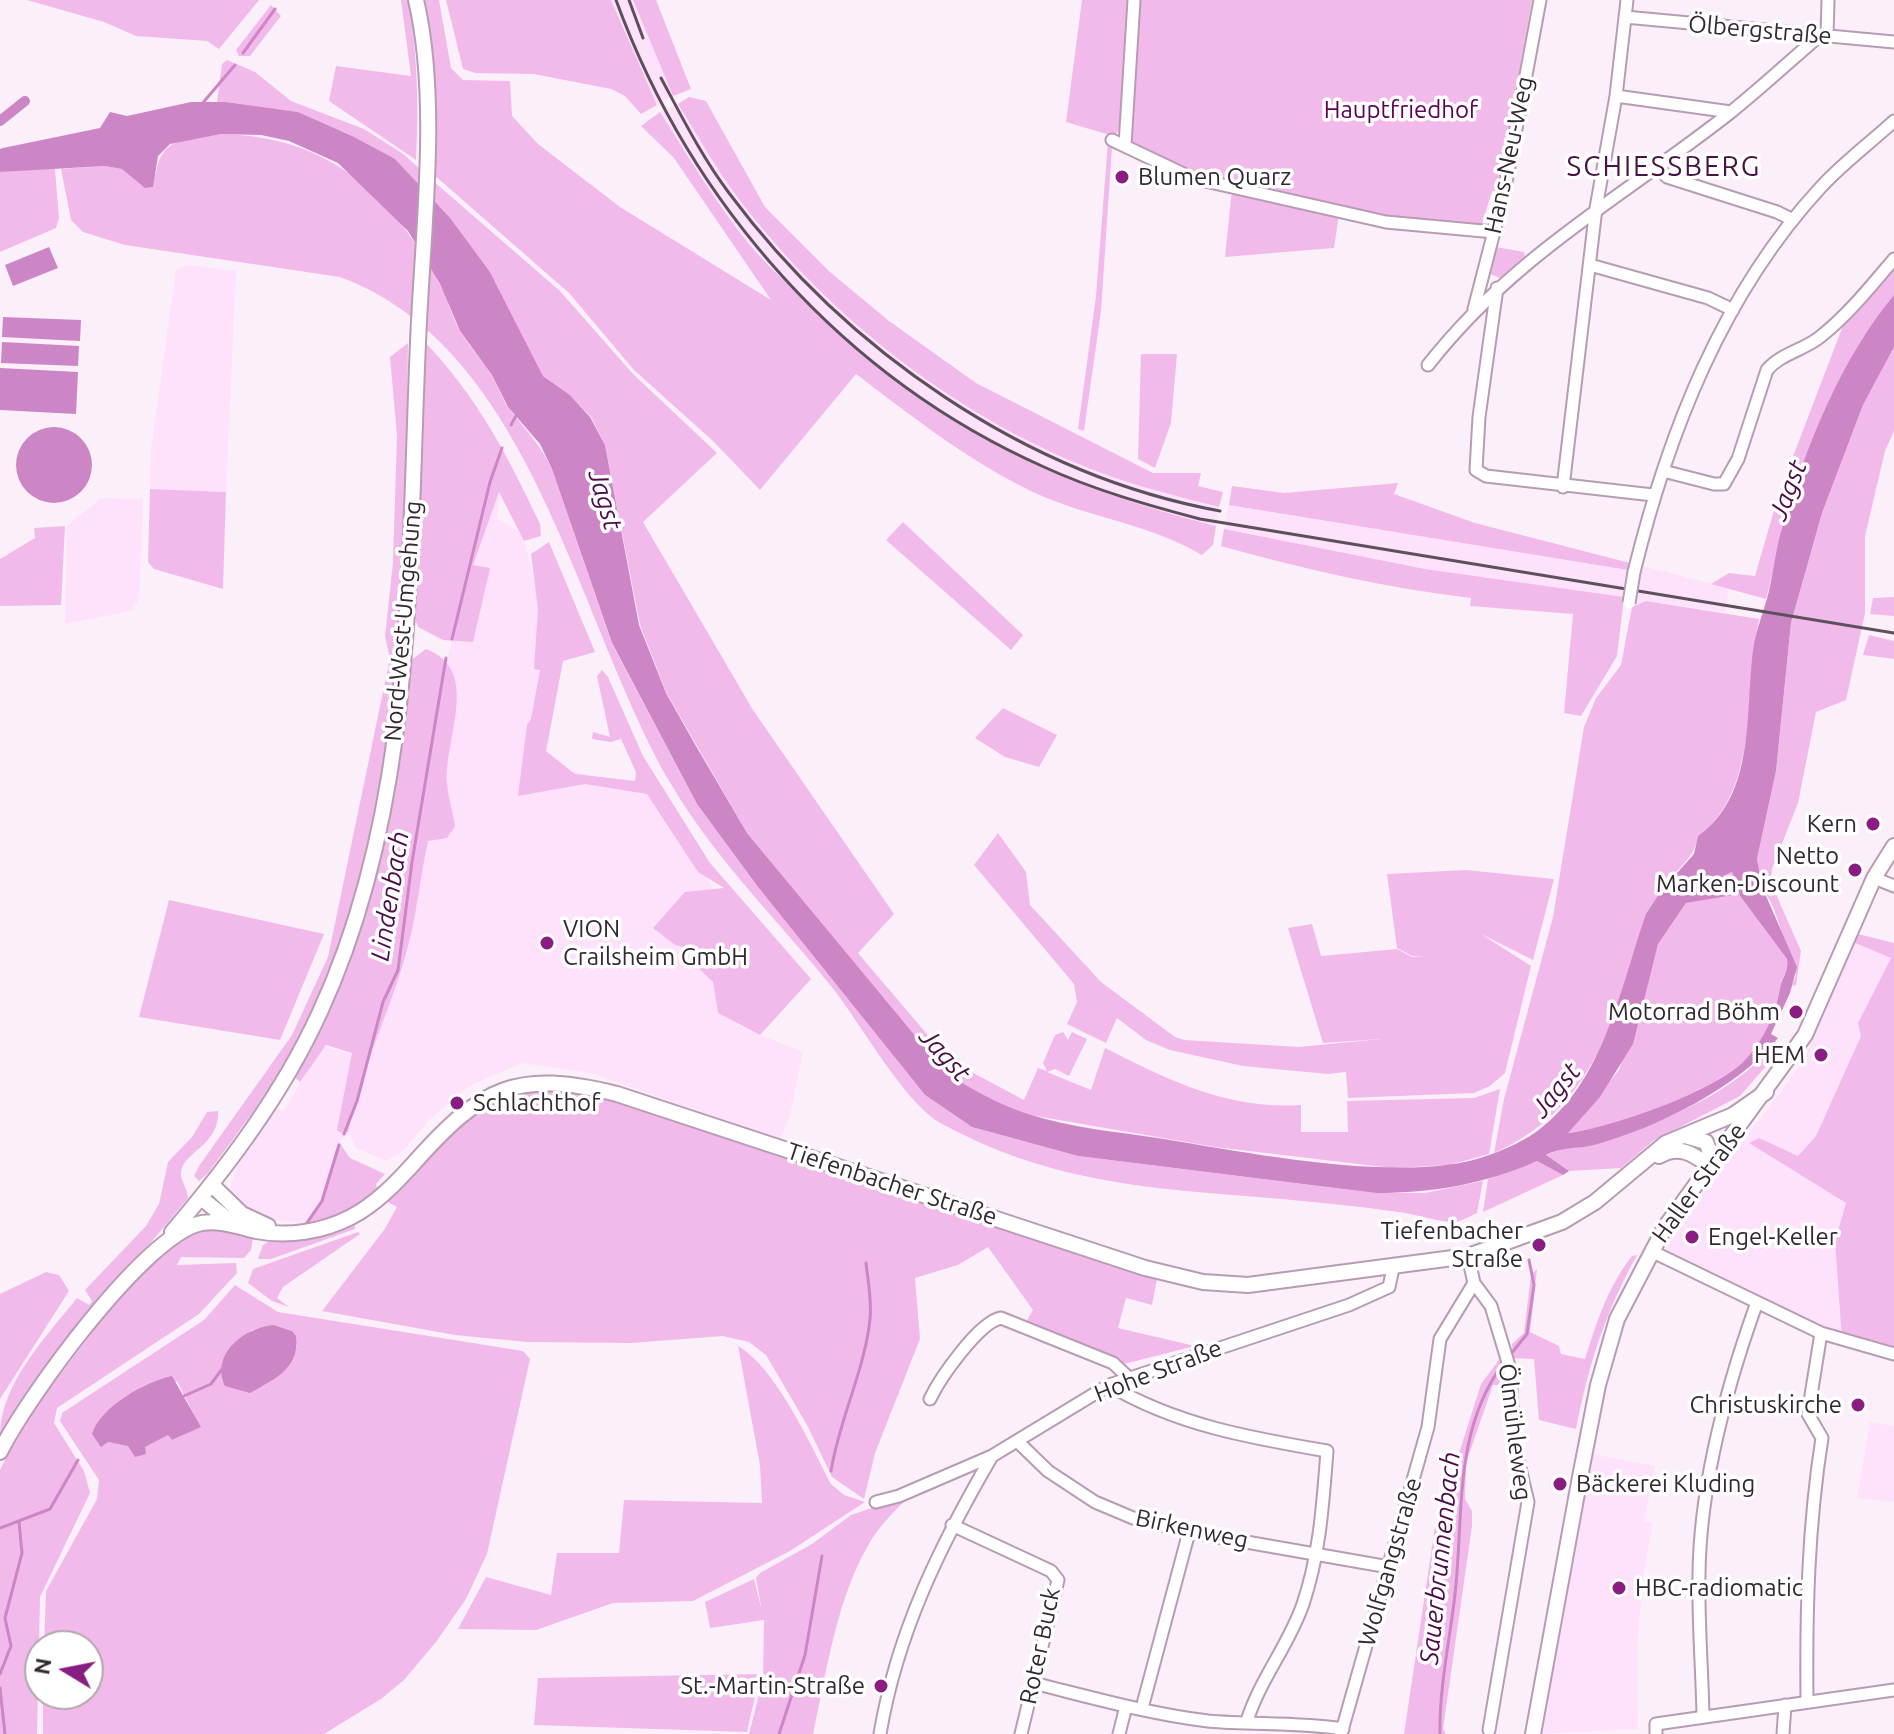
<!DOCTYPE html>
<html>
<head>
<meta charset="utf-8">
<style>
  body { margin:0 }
  #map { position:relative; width:1894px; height:1734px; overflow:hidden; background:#fbeffa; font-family:Ubuntu,sans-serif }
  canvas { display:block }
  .north { position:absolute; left:24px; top:1630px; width:80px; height:80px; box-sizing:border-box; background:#fff; border:2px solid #aea9ad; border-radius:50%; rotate:280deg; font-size:22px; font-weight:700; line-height:32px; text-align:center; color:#342933 }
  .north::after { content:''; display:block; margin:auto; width:28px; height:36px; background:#891d82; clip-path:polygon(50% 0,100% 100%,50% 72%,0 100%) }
</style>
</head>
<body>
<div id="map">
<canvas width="1894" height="1734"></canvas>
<div class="north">N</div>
</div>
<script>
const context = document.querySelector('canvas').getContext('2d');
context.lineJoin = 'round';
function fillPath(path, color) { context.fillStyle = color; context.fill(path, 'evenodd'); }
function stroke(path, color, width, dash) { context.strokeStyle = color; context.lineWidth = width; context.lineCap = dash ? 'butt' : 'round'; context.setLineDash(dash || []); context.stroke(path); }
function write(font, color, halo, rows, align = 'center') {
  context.font = font + ' Ubuntu,sans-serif'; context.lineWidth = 7; context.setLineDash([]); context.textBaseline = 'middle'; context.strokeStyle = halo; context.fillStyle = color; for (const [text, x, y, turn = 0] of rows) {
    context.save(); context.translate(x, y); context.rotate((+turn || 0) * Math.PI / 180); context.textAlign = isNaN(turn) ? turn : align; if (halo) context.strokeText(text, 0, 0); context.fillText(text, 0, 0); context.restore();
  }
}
fillPath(new Path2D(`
  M611 0H633L673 96 657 105Z
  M678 104 730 187 807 276 828 299 922 376 972 409 1042 446 1148 489 1219 507 1216 526 1142 508 1040 469 980 438 867 361 749 245 715 200 660 112Z
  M186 265 236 271 226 492 150 489 151 449 176 271Z
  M491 482 501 487 497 518 523 535 540 608 569 636 588 634 594 650 563 660 544 766 661 789 713 889 685 892 675 945 699 951 696 966 713 982 718 1013 745 1029 803 1052 790 1115 780 1140 591 1073 522 1063 469 1086 429 1120 403 1151 386 1161 356 1148 349 1133 339 1142 321 1200 305 1223 264 1219 239 1204 229 1190 239 1162 275 1108 284 1111 322 1046 370 1059 385 1002 443 673 467 591Z
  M101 498 143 499 139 601 131 611 65 624 67 526Z
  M1229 505 1628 570 1630 563 1729 588 1725 612 1646 601 1632 607 1624 597 1425 569 1224 529Z
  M1853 942 1892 958 1858 1023 1861 1036 1816 1136 1798 1156 1759 1139 1750 1143 1846 1203 1835 1241 1842 1340 1661 1257 1688 1213 1789 1081 1808 1051Z
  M1870 1422 1894 1426V1502L1857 1498Z
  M1591 1454 1655 1466 1644 1521 1653 1523 1643 1575 1637 1649 1638 1729 1537 1734Z`), '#fee1fa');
fillPath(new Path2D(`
  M27 0H259L219 49 207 41 136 36 104 22Z
  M401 0H409C417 54 419 105 416 160L329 101 336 66 411 76Z
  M424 0H439L451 68 463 80 510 81 512 116 538 144 620 207 771 300 674 158 641 126 660 112C688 156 715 202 748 243 764 263 785 280 803 299 926 424 1047 483 1216 526L1213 545 1202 555C1150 524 1090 518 1035 493 970 462 914 418 856 374L760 490 713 441 634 370 569 293 433 174C435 116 438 57 424 0Z
  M446 0H611L657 105 641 114 625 96 611 89 534 74 475 73 463 69Z
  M633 0H656L691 89 673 96Z
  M1082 0H1129L1121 129 1113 136 1066 122Z
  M1136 0H1532L1498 191H1492L1481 227 1386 218 1192 174 1131 146 1127 139Z
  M271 5 281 16 250 56H239L236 50Z
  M227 60 255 72 291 101 364 129 402 153 420 169 419 186 395 159 298 112 217 102 222 64Z
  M689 97 706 101 765 207 830 272 889 321 976 383 1153 473H1201L1198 486 1223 492 1219 507C1175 496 1132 485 1091 469 949 413 819 309 730 187 711 160 695 131 678 104Z
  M221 134C326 136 391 192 439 283 448 299 452 318 461 333 470 347 481 359 490 372 498 384 501 398 510 410 526 430 541 446 552 469L612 644 697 804 758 887 925 1095 972 1127 1078 1156 1376 1193H1425L1483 1181 1477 1213C1470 1216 1462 1221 1455 1222 1437 1222 1416 1214 1399 1212 1348 1205 1297 1200 1246 1196 1137 1188 1041 1178 942 1124 904 1103 860 1022 831 986 777 919 715 859 671 784 576 621 533 348 340 277L125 245 83 232 71 220 61 169 105 166 156 174C161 135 189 140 221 134Z
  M1108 141 1112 147 1101 311 1084 431 1078 429 1096 296Z
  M41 168 55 169 59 218 56 228 0 252V172Z
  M432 180 560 291 633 374 717 453 643 522 753 710 894 914 858 953 949 1060 1024 1100 1038 1068 1047 1071 1043 1063 1055 1035 1063 1032 1068 1040 1072 1032 1087 1039 1069 1076 1055 1069 1047 1072 1091 1090 1105 1048C1168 1080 1229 1110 1301 1105V1132H1348L1347 1101 1474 1098 1500 1089 1489 1154 1449 1165 1392 1168 1215 1147 1030 1115 986 1098 947 1074 747 833 666 692 640 625 605 445 591 417 570 395 543 376 490 272 431 198Z
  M1232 189 1339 215 1334 248 1225 257Z
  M1496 247 1524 252 1525 256 1500 278 1488 273Z
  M1894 263V295L1856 350 1830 401 1793 495 1766 599 1711 584 1729 573 1755 576 1779 493 1844 323Z
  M424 341C478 398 507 454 540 524L541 536 524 541 499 492 473 565 490 568 473 642 443 640 418 627 415 618Z
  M408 343C405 554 403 816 314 1011 286 1069 247 1121 208 1173L199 1181 194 1176 199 1166 292 1035 328 957 390 658 385 637 393 562 397 435 390 357Z
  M1894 347V431L1885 451 1865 536V613L1846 700 1816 712 1798 803 1772 869 1771 883 1801 951 1796 985 1792 986 1796 975 1773 906 1763 889 1757 859 1776 771 1791 623 1822 513 1863 405Z
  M1141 354H1177L1171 423 1155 468 1138 459Z
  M1398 483 1394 494 1475 523 1630 563 1628 570 1229 505 1232 486 1284 493Z
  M150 489 226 492 223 589 154 569 148 562Z
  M903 522 1023 635 1011 650 886 540Z
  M65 526 61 605 0 606V559L35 538 34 528Z
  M1224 529 1425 569 1624 597 1617 656 1581 716 1564 713 1573 614 1470 606 1471 598C1386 588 1304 569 1221 546Z
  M549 542 595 652 563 661 546 751 575 774 635 781 636 772 621 739 611 742 592 739 593 732 610 737 597 676 602 670 608 677 643 756 710 863 811 979 760 1035 718 1013 713 982 696 966 698 951 675 945 653 928 685 892 724 888 698 872 647 794 585 784 518 796 527 725 531 719 540 670 534 669 538 609 531 554Z
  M1894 597V616L1870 614 1873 598Z
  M1646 601 1759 619C1746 687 1759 793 1698 836 1694 863 1669 872 1659 896 1616 997 1605 1104 1494 1153L1504 1099 1553 917 1584 727 1596 698 1621 665 1632 607Z
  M1869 635 1894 641V659L1863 655Z
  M426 649C482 670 444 738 447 783 448 797 453 812 455 826L447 838 428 841C420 877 417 915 407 950 390 1012 361 1068 348 1132L341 1133 337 1130 352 1053 326 1045 300 1082 292 1075 333 996 403 721 410 661Z
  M1003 708 1057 735 1039 767 1005 757 975 738Z
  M998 833 1026 872 1030 905 1101 982 1175 1037 1184 1040 1299 1047 1381 1039 1323 1043 1288 928 1312 924 1321 956 1397 949 1412 957 1425 956H1412L1397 948 1387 874 1466 870 1554 879 1533 960 1481 934 1531 966 1505 1073 1490 1086 1474 1093 1348 1098 1346 1072 1328 1074 1243 1066 1170 1050 1146 1040 1117 1018 1106 1043 1067 1024 1077 1002 1074 984 974 865Z
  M1732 872 1740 896 1787 959C1789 971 1782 976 1780 988 1776 1012 1763 1047 1742 1063 1702 1096 1618 1127 1567 1133L1619 1070 1658 944 1686 903 1732 894 1723 876Z
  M169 900 324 934 280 1040 139 1017Z
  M1858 934 1894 943V1354L1842 1340 1835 1241 1846 1203 1749 1143 1759 1138 1798 1156 1816 1136 1861 1036 1858 1023 1891 958 1853 942Z
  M1773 1045 1780 1050 1740 1096 1653 1141 1621 1168 1569 1171 1546 1156C1560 1146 1582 1149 1599 1143 1658 1123 1733 1095 1773 1045Z
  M530 1091 584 1092 626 1104 1157 1279 1152 1305 1126 1298 1118 1328 1195 1346 1120 1365 1109 1354 1026 1322 1033 1310 988 1247 958 1265 915 1278 920 1339 875 1453 864 1499 832 1477 807 1425 766 1355 749 1342 723 1336 631 1343 527 1342 455 1335 322 1311 384 1230 397 1207 388 1202C431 1154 465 1108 530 1091Z
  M218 1111C220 1145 184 1151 181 1172 180 1181 188 1189 188 1198L43 1372 0 1436C0 1384 46 1337 77 1298L89 1305 92 1301 85 1290 146 1226 159 1204 168 1162 192 1137 207 1112Z
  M339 1142 350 1158 385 1174 376 1184 378 1191 344 1214 305 1223 321 1200Z
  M1537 1161 1563 1175 1483 1212 1488 1179Z
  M355 1225V1229L271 1259H258L263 1245 273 1239Z
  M210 1227 245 1233 253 1238 251 1250 244 1258 181 1257 177 1265 236 1263 237 1273 199 1314 57 1408 54 1423 84 1471 90 1493 40 1597 37 1734H0V1470L24 1422 107 1313 157 1256 192 1232Z
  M358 1232 360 1234 283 1287 277 1298 289 1307 272 1301 248 1283 253 1269Z
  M1637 1255C1605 1313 1589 1363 1576 1429L1539 1420 1534 1359 1513 1358 1512 1344 1524 1333 1531 1275 1537 1269 1530 1332 1559 1346 1561 1354 1585 1359C1597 1322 1607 1288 1632 1256Z
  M46 1272 59 1275 69 1291 0 1399V1294Z
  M235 1285 278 1312 523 1351 530 1359 487 1554 466 1599 436 1642 404 1680 381 1699 324 1734H43V1694H88V1646H44L46 1591 97 1499 99 1480 60 1421 62 1413 204 1320ZM274 1325 292 1331 297 1347 222 1380 225 1356 252 1330ZM177 1381 200 1427 172 1440 168 1434 144 1447 108 1442Z
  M738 1346C776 1368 811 1445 831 1484L844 1495 865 1502 790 1551 693 1601 613 1603 536 1630 458 1629 486 1577 551 1595 557 1553H619L624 1500 762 1503 760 1465Z
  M1502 1356 1508 1385H1493L1466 1463 1465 1499 1472 1511V1526L1443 1729 1446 1734H1404L1436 1520 1452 1522 1455 1466 1481 1384Z
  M910 1495C898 1508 883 1522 873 1537 837 1594 827 1670 813 1734H749L763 1679 764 1620 710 1628 705 1602 754 1579 762 1611 756 1578 760 1573 812 1544 851 1515Z
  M760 1674 747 1732 534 1725 538 1678Z`), '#f2baeb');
fillPath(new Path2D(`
  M191 102H225L298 112 354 137 395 159 450 218 490 272 543 376 570 395 590 417 605 445 639 625 666 693 696 746 747 833 947 1074C973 1090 998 1104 1028 1114 1071 1128 1119 1132 1164 1139 1248 1153 1363 1175 1446 1165 1476 1162 1511 1149 1536 1132 1604 1083 1620 988 1646 914L1661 891 1694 854 1698 836C1756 795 1745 713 1753 650 1756 629 1764 611 1769 591 1774 569 1776 547 1783 525 1806 446 1841 359 1894 295V347L1863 405 1822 513 1791 623 1776 771 1757 859 1763 889 1797 967 1790 993 1771 1034 1778 1038C1738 1088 1656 1128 1594 1145 1578 1149 1559 1147 1546 1155L1569 1171 1563 1175 1537 1161C1485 1184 1433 1193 1376 1193L1078 1156 972 1127 925 1095 758 887 697 804 612 643 552 469 540 444 508 407 492 375 460 331 440 284 408 231 338 163 289 141 261 135 221 134 170 144 158 156 153 187 145 188 122 169 105 166 0 172V149L3 148 100 128 110 112 127 116ZM1732 872 1740 896 1787 959C1789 971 1782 977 1780 988 1776 1013 1763 1042 1745 1060 1716 1091 1611 1128 1568 1133L1600 1097 1633 1044 1658 944 1686 903 1733 895 1723 876Z
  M49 247 58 268 13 286 5 265Z
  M3 317 81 320 80 341 2 337Z
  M2 342 79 346 78 366 1 363Z
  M0 368 78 372 76 414 0 410Z
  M16 465a38 38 0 1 1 76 0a38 38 0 1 1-76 0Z
  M274 1325 292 1331 296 1336C300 1369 274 1379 250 1393L225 1386C210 1354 245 1327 274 1325Z
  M172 1376 201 1427 172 1440 168 1435 145 1447 146 1454 135 1457 128 1446 108 1442 101 1447 92 1434C100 1407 145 1382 172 1376Z`), '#cd86c5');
stroke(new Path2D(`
  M243 53 275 9
  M201 105 235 65
  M511 425 517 414
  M452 639 490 482 502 448
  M344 1134 357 1101 383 1002 398 970 412 862 446 658
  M307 1223 322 1201 339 1145
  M1510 1355 1527 1334 1534 1285 1529 1260
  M184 1396 211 1384 222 1369
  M831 1471C839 1420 865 1369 870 1319 872 1301 868 1281 866 1263
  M0 1528 50 1509 78 1460
  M0 1674 11 1646 5 1618 22 1553 19 1522
  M0 1688 5 1734
  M779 1734 805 1655 822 1556
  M1440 1734C1439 1688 1450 1639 1455 1594 1464 1515 1453 1431 1503 1364`), '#cd86c5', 3);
stroke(new Path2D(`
  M0 121 25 101`), '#cd86c5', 10);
const minor = new Path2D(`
  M1625 17 1894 42
  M1827 36 1828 0
  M1616 96 1731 112
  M1112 140 1192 178 1386 222 1494 232
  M1125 145 1134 0
  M1656 166 1667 177 1777 212 1793 220
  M1590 265 1708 298 1733 310
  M1497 288 1479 417 1476 470 1486 476 1653 495
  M1474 309 1504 193 1540 0
  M1428 365C1515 254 1623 197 1731 112 1761 88 1790 61 1819 36
  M1663 471 1714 484H1724L1738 459 1767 370C1780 354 1804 350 1820 337 1848 315 1871 286 1894 259
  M1563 487 1596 208 1616 96 1627 0
  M1634 572C1668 434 1722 294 1821 187 1843 163 1870 143 1894 121
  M1874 878 1894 886
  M1651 1251 1821 1333 1894 1354
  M1474 1283 1491 1306 1510 1369 1514 1443 1528 1502 1489 1730
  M1109 1385C1176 1425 1251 1438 1327 1451 1323 1502 1320 1554 1303 1604 1289 1645 1260 1679 1247 1721
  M930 1399C940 1378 979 1322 1001 1318L1113 1363 1129 1378
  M1017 1441 1048 1471 1095 1502 1133 1518 1189 1532 1389 1567
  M876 1502 899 1496 992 1456 1109 1385 1349 1305 1389 1287 1393 1268
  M952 1525 1051 1571 1058 1580 1021 1734
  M1033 1683C1090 1697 1149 1714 1208 1721 1252 1725 1297 1722 1343 1729
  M1807 1702C1806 1612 1808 1527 1822 1438L1808 1414 1821 1333
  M1142 1708 1189 1532
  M1703 1715C1702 1668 1698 1621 1699 1574 1700 1483 1726 1389 1756 1305
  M880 1734C897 1632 941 1544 992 1456
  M1119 1734 1126 1706
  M1341 1734 1428 1427 1440 1339 1474 1283 1468 1256
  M1656 1734V1724L1894 1690
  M1783 1734 1785 1705`);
const major = new Path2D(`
  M1685 1136 1706 1142 1714 1162
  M1659 1156C1679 1144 1693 1154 1710 1166
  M212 1185 242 1214 268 1226
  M201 1198 231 1222
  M172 1232C229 1165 283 1093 320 1012 416 804 408 566 418 343 422 237 440 102 416 0
  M0 1452C26 1399 146 1233 202 1223 220 1220 239 1227 256 1231 288 1237 322 1232 351 1217 376 1204 396 1183 415 1162 482 1087 516 1069 617 1094L1145 1268 1203 1282 1248 1285 1468 1256 1562 1222 1595 1202 1666 1143 1733 1115 1766 1092
  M1533 1734 1580 1477 1598 1385 1617 1319 1665 1227 1805 1035 1874 878 1894 846`);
stroke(minor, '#b89cb4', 15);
stroke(major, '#b89cb4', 18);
stroke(minor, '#fff', 11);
stroke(major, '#fff', 14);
stroke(new Path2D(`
  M616 0C691 205 844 378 1044 467 1094 490 1147 505 1200 519L1894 633
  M629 0 643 38
  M661 78C682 117 702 157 729 193 846 350 1025 475 1220 511`), '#5c515b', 3);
const minorBridge = new Path2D(`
  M1629 603 1634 572`);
stroke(minorBridge, '#b89cb4', 15, []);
stroke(minorBridge, '#fff', 11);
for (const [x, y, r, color] of [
  [1122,177,8,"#891d82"],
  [1873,824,8,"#891d82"],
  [1855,870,8,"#891d82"],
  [547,943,8,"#891d82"],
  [1796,1012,8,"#891d82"],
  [1821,1055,8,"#891d82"],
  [457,1103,8,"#891d82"],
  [1692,1237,8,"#891d82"],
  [1539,1245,8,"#891d82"],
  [1858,1405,8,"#891d82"],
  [1560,1484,8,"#891d82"],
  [1619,1588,8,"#891d82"],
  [881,1686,8,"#891d82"]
]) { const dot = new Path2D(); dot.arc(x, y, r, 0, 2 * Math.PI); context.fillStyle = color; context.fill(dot); stroke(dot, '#fff', 3); }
write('24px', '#342933', '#fff', [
  ["Ölbergstraße",1760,30,5],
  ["Hans-Neu-Weg",1509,155,-78],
  ["Nord-West-Umgehung",403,621,-85],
  ["Haller Straße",1699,1183,-54],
  ["Tiefenbacher Straße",892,1184,18],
  ["Hohe Straße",1158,1371,-21],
  ["Ölmühleweg",1515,1432,83],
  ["Birkenweg",1192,1529,12],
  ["Wolfgangstraße",1390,1562,-74],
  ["Roter Buck",1040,1646,-78]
]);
write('24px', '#5d0259', '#fff', [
  ["Hauptfriedhof",1401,110]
]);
write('24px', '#342933', '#fff', [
  ["Blumen Quarz",1138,177,"left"],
  ["Kern",1857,824],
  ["Netto",1839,856],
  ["Marken-Discount",1839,884],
  ["VION",563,929,"left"],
  ["Crailsheim GmbH",563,957,"left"],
  ["Motorrad Böhm",1780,1012],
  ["HEM",1805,1055],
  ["Schlachthof",473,1103,"left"],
  ["Tiefenbacher",1523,1231],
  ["Straße",1523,1259],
  ["Engel-Keller",1708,1237,"left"],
  ["Christuskirche",1842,1405],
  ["Bäckerei Kluding",1576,1484,"left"],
  ["HBC-radiomatic",1635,1588,"left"],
  ["St.-Martin-Straße",865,1686]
], 'right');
write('italic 26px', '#4d0d4a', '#fff', [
  ["Jagst",1788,490,-69],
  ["Jagst",605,500,74],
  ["Lindenbach",390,896,-81],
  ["Jagst",945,1055,48],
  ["Jagst",1556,1090,-51],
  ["Sauerbrunnenbach",1440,1558,-84]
]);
context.letterSpacing = '2px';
write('28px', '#471443', '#fff', [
  ["SCHIESSBERG",1664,167]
]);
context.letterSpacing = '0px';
</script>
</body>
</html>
